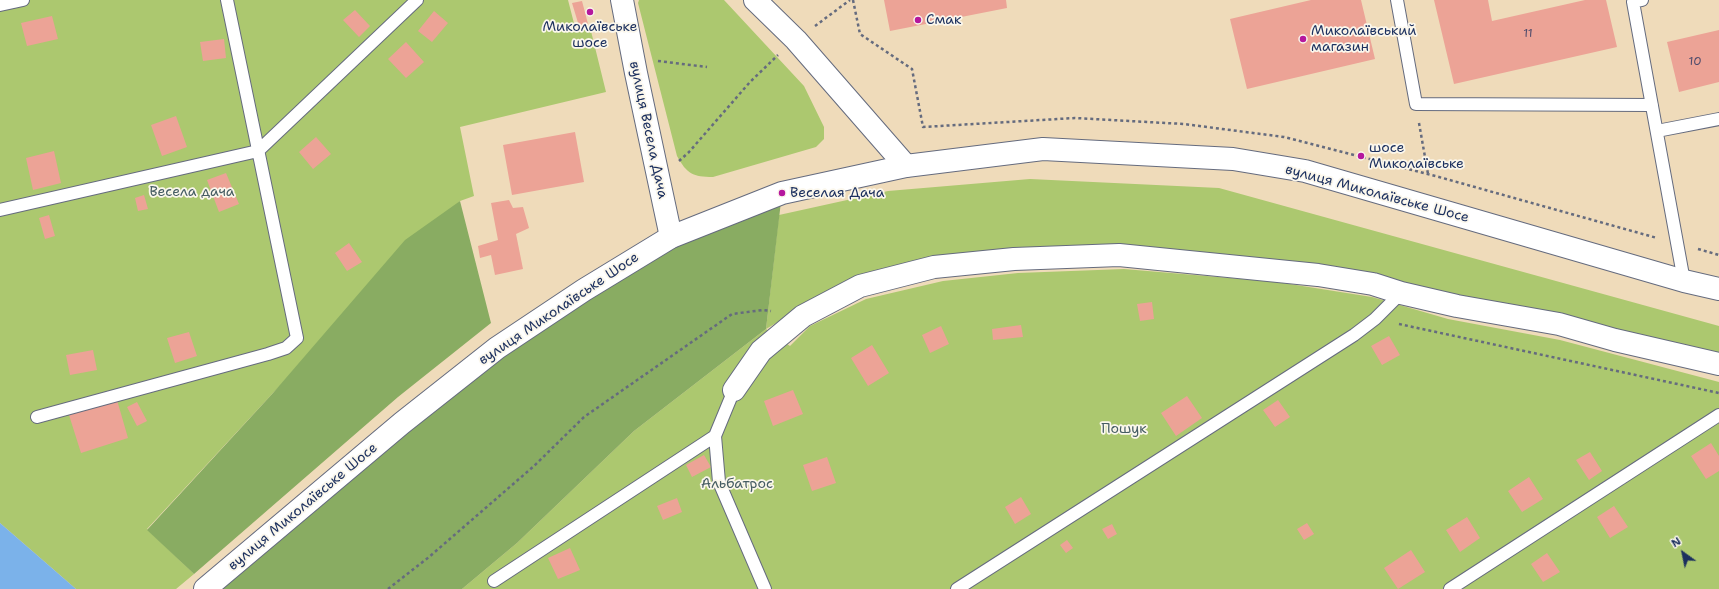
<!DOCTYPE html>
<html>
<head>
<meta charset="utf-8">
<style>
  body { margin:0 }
  #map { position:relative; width:1719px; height:589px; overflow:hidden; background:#efdbba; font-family:"Shantell Sans",sans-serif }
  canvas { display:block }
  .north { position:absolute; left:1663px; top:533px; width:40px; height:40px; -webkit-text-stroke:3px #fbf7ec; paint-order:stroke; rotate:327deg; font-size:11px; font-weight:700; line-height:16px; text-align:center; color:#1b2f5e }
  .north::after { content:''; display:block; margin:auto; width:14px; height:18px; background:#1b2f5e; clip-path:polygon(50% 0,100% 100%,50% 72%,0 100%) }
</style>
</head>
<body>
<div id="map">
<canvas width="1719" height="589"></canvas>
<div class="north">N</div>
</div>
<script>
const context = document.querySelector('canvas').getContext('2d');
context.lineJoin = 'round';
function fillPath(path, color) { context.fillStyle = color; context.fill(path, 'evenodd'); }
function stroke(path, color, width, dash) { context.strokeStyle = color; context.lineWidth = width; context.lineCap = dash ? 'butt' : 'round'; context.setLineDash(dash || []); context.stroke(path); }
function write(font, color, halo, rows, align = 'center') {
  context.font = font + ' "Shantell Sans",sans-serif'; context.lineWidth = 3.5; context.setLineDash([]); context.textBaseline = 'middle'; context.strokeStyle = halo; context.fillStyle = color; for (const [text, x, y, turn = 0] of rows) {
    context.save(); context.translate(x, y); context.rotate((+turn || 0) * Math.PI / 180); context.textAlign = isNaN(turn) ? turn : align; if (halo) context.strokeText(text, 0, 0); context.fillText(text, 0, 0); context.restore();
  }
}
fillPath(new Path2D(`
  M0 0H568L576 31 590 27 606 92 460 127 474 196 460 201 273 393 147 529 194 574 176 589H76L0 523Z
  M639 0H724L804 86 824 127V139L816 147 713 177C693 177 687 174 677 156L638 3Z
  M1030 179 1219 188 1719 326V357L1457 299 1373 275 933 257 856 276 766 329 790 346 810 326 866 299 943 281 1018 273 1124 269 1277 282 1372 297 1448 319 1560 340 1719 382V589H462L517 543 634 431 766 329 779 215 888 191Z`), '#acc86f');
fillPath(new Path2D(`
  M782 193 766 329 634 431 517 543 462 589H208L584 290Z
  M460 201 491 323 398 397 194 574 147 530 273 393 405 240Z`), '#89ac62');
fillPath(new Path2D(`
  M0 523 76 589H0Z`), '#7bb2ea');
fillPath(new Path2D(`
  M884 0H1006L1007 8 890 31Z
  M1311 0H1361L1375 59 1247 89 1230 19Z
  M1434 0H1488L1492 21 1585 0H1606L1617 47 1454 84Z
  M582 1 588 24 579 26 572 3Z
  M355 10 370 26 359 37 343 20Z
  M434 11 448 23 432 42 418 31Z
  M52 16 58 39 27 46 21 23Z
  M1719 30V82L1679 92 1667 42Z
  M224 39 226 58 203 61 200 42Z
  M406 42 424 62 406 78 388 59Z
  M176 116 187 147 162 156 151 125Z
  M575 132 584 182 512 195 503 145Z
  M316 137 331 154 313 169 299 152Z
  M54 151 61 183 33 190 26 158Z
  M226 173 239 204 219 212 207 180Z
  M144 195 148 209 138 211 135 198Z
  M509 200 513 208 523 207 529 228 516 234 523 269 495 275 491 255 480 258 478 246 498 240 491 203Z
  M49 215 55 236 45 239 39 218Z
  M349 243 362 262 347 271 335 253Z
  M1152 302 1154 319 1140 321 1137 304Z
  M1021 325 1023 337 993 340 992 329Z
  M941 326 949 344 930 353 922 335Z
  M189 332 197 356 175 363 167 338Z
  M1389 336 1400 355 1382 365 1371 346Z
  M872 345 889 373 868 386 851 358Z
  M93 350 97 370 70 375 66 355Z
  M793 390 803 414 773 426 764 401Z
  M1187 396 1202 418 1176 436 1161 413Z
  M117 400 128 438 81 453 69 415Z
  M1278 400 1290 417 1275 427 1263 410Z
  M137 402 147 421 137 426 127 407Z
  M1711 443 1719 456V471L1706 479 1691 456Z
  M1590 452 1602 471 1589 480 1576 460Z
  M704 455 711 467 692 477 686 465Z
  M827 457 836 483 812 491 803 465Z
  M1529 477 1543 499 1522 512 1508 491Z
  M1021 497 1031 514 1015 524 1005 507Z
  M677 498 682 512 663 520 657 506Z
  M1614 506 1628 527 1610 538 1597 517Z
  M1467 517 1480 538 1460 552 1446 530Z
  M1307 523 1314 534 1304 540 1297 529Z
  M1112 524 1117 534 1108 539 1102 529Z
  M1067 540 1073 548 1066 553 1060 545Z
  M570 548 580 570 558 579 548 558Z
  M1411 550 1425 572 1398 589 1384 568Z
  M1547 553 1560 572 1543 582 1531 564Z`), '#eca396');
const service = new Path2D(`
  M1397 0 1416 104 1652 105
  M1642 0 1633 2 1684 281
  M0 5 23 0
  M1657 131 1719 119
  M0 210 258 151 417 0
  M734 390 715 436 719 482 765 589
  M37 417 268 354 286 348 297 338 227 0
  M494 581 715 436
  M957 589 1354 335 1375 319 1401 293
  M1450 589 1719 415`);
const minor = new Path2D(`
  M622 0 636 73 671 237
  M755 0 796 40 906 166
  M734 390 761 351 803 316 860 286 934 267 1014 259 1119 255 1318 275 1373 284 1401 293 1457 306 1559 324 1615 340 1719 364`);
const primary = new Path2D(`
  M205 589 402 423 497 348 584 290 671 237 782 193 906 166 1043 149 1233 159 1305 171 1684 281 1719 289`);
stroke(service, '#656b7e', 14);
stroke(minor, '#656b7e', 24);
stroke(primary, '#656b7e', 24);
stroke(new Path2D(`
  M853 0 860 34 912 69 923 127 1075 118 1184 124 1284 137 1439 177 1657 238
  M815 26 850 0
  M658 61 707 67
  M1419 123 1428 174
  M679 161 689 152 750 82 778 55
  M1698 249 1719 255
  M1399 324 1719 393
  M388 589 429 557 534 466 584 417 732 314 763 310 771 311`), '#656b7e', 2.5, [3, 3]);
stroke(service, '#fff', 12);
stroke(minor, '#fff', 22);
stroke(primary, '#fff', 22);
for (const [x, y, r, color] of [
  [590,12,4,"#b5179e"],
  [918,20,4,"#b5179e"],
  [1303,39,4,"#b5179e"],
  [1361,156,4,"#b5179e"],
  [782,193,4,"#b5179e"]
]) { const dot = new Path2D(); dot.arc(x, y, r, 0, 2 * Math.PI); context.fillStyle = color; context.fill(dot); stroke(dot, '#fbf7ec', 1.5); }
write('12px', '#4f4c6c', null, [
  ["11",1528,34],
  ["10",1695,62]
]);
write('14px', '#1b2f5e', '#fbf7ec', [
  ["Смак",926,20],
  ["Миколаївське",590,27,"center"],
  ["шосе",590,43,"center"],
  ["Миколаївський",1311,31],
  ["магазин",1311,47],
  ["шосе",1369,148],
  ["Миколаївське",1369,164],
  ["Веселая Дача",790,193]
], 'left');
write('14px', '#1b2f5e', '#fbf7ec', [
  ["вулиця Весела Дача",648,130,78],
  ["вулиця Миколаївське Шосе",1377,194,15],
  ["вулиця Миколаївське Шосе",559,309,-34],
  ["вулиця Миколаївське Шосе",303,507,-40]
]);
write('14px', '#465d63', '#fbf7ec', [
  ["Весела дача",192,192],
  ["Пошук",1124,429],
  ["Альбатрос",737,484]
]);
</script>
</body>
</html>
